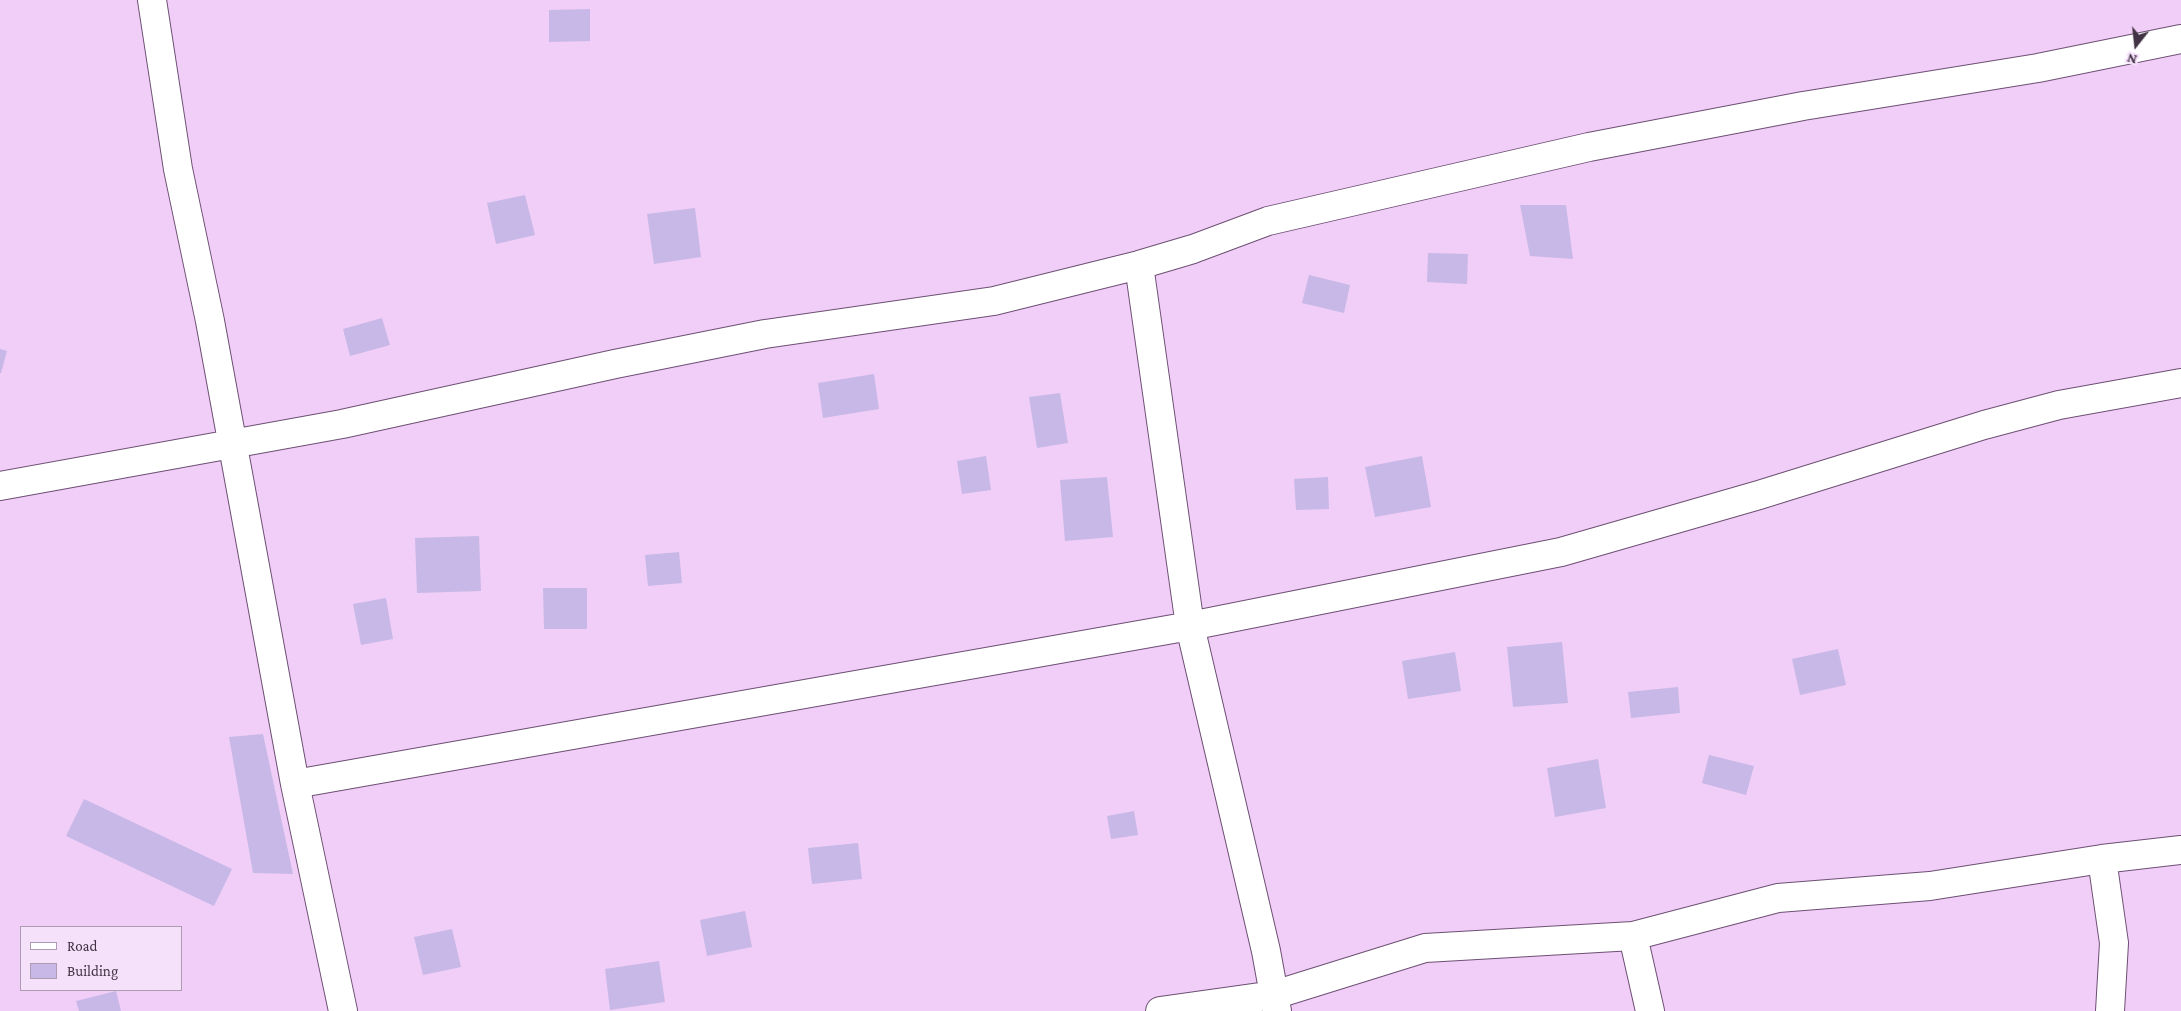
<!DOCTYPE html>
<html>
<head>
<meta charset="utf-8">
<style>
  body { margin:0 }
  #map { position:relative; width:2181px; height:1011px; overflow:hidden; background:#f0cef7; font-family:"Crimson Pro",serif }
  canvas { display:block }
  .legend { position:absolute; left:20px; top:926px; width:162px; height:65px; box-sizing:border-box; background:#f5e1fa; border:1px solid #ad9bb1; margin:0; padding:6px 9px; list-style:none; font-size:15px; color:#413343 }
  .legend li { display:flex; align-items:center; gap:10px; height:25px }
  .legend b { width:25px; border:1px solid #ad9bb1 }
  .north { position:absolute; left:2111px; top:20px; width:50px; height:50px; -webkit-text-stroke:4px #f5e1fa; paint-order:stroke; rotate:196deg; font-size:14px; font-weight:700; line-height:20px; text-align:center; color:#413343 }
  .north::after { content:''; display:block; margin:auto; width:18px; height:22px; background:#413343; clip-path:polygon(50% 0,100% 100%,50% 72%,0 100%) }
</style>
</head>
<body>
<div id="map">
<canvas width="2181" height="1011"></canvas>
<ul class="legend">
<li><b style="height:6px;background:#fff"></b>Road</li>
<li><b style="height:14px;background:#c8b8e7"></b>Building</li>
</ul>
<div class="north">N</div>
</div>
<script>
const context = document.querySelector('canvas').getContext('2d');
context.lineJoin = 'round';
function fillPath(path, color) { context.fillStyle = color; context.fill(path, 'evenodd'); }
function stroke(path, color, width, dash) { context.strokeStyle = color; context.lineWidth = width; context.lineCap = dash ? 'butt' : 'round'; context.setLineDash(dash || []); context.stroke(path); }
fillPath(new Path2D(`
  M590 9V41L549 42V10Z
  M525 195 535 235 496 244 487 203Z
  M1520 205H1566L1573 259 1530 256Z
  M695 208 701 257 654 264 647 214Z
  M1428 253 1468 254 1467 284 1427 282Z
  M1309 275 1350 285 1344 313 1302 303Z
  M382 318 390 345 350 356 343 329Z
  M0 349 7 351 1 373H0Z
  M874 374 879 409 823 418 818 383Z
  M1060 393 1068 443 1037 448 1029 397Z
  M986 456 991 490 962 494 957 461Z
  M1422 456 1431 507 1375 517 1365 467Z
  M1107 477 1113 537 1065 541 1060 480Z
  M1328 477 1329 509 1296 510 1294 479Z
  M479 536 481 591 417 593 415 538Z
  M679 552 682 583 648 586 645 555Z
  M543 588H587V629H544Z
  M386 598 393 639 361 645 353 604Z
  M1562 642 1568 703 1513 707 1507 647Z
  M1838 649 1846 685 1800 695 1792 659Z
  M1455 652 1461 691 1408 699 1402 661Z
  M1678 687 1680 713 1631 718 1628 692Z
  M263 734 293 874 253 873 229 737Z
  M1709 755 1754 766 1746 795 1702 783Z
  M1598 759 1606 808 1555 817 1547 768Z
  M84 799 232 869 214 906 66 836Z
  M1134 811 1138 835 1111 839 1107 816Z
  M858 843 862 879 812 884 808 848Z
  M745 911 752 947 707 956 700 920Z
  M452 929 461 967 423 975 414 937Z
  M659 961 665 1002 610 1010 605 969Z
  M116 991 121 1011H79L76 1001Z`), '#c8b8e7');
const minor = new Path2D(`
  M152 0 178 169 210 321 295 784 343 1011
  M1139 265 1190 626 1266 951 1277 1011
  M0 486 342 424 615 364 765 334 994 301 1139 265 1193 249 1268 221 1589 147 1803 106 2038 68 2181 39
  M295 784 1190 626 1561 552 1759 495 1984 425 2059 405 2181 383
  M2102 859 2114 943 2110 1011
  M1633 936 1650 1011
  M1160 1011 1274 995 1425 948 1633 936 1778 898 1930 886 2102 859 2181 850`);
stroke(minor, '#6d5073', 30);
stroke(minor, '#fff', 28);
</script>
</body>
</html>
